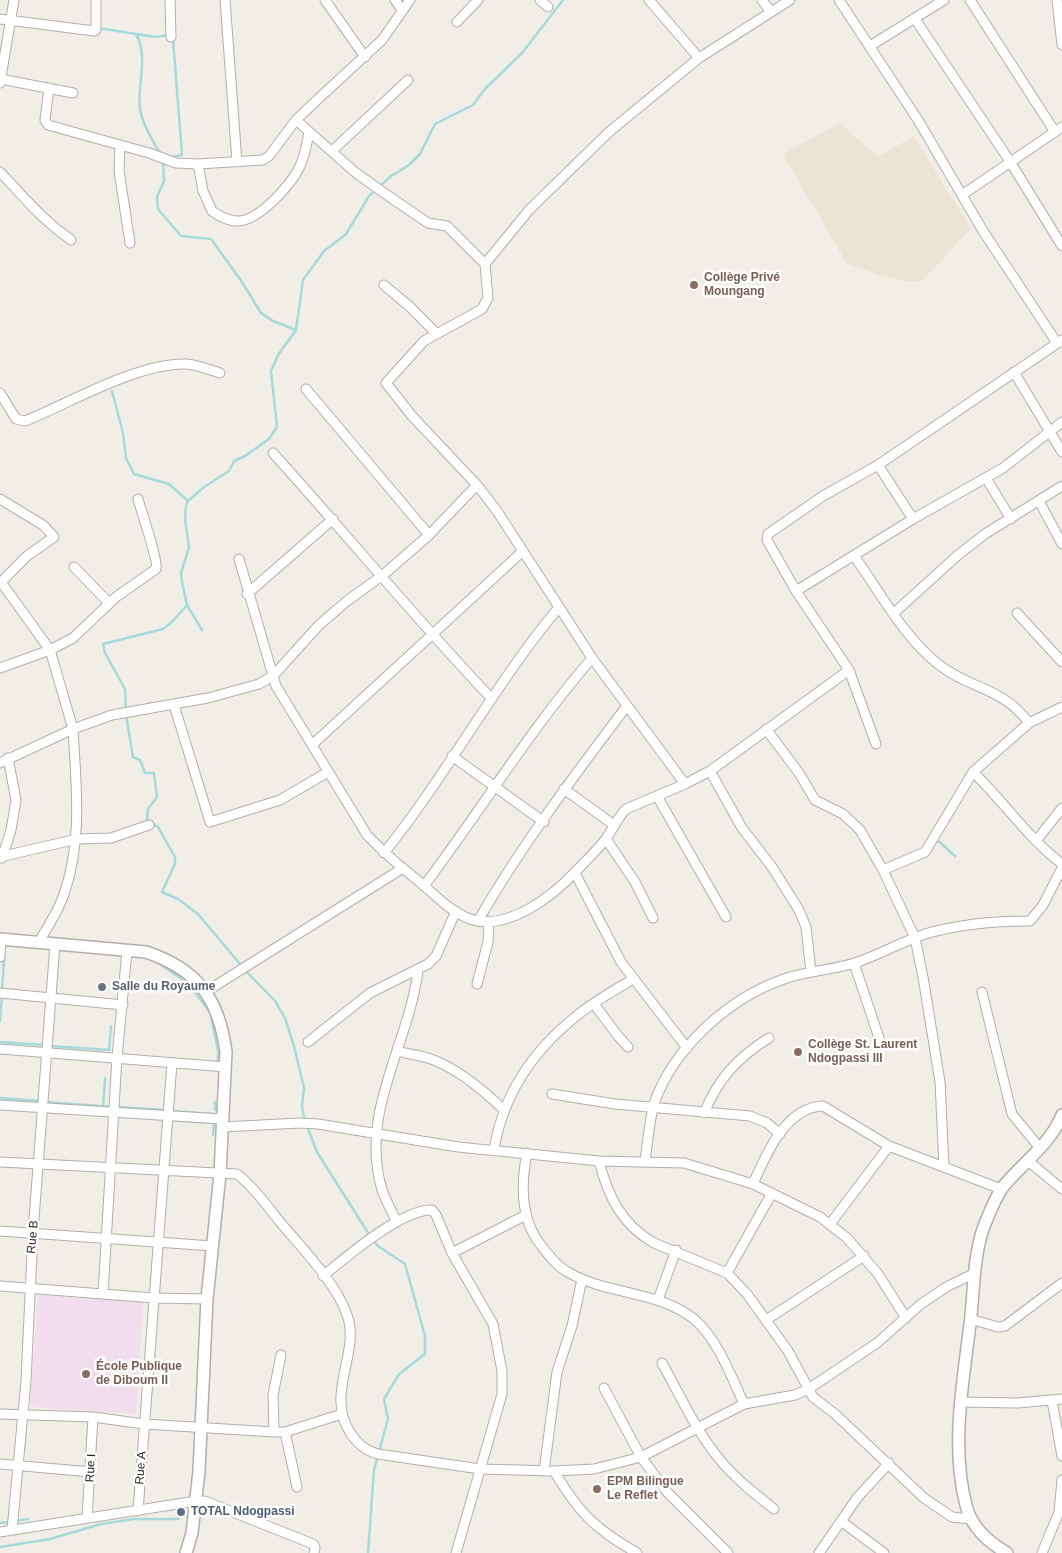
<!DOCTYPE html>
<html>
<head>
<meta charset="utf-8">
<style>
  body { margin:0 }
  canvas { display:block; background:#f1eee7 }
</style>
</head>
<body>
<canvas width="1062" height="1553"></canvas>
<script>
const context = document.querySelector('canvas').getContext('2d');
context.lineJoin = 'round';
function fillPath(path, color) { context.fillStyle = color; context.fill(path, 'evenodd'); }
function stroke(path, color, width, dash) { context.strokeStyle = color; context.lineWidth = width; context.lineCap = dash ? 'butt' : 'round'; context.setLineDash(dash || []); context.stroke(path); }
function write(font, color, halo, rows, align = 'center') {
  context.font = font + ' Helvetica,sans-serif'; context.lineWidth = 5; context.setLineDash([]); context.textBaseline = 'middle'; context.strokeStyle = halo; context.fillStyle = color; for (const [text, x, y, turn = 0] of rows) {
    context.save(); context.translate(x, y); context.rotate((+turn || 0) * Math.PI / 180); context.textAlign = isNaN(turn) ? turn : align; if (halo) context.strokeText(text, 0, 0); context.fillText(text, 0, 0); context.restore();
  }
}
fillPath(new Path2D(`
  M840 123 878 157 914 136 971 229 921 281 911 282 882 276 847 264 783 154Z`), '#eae3d6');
fillPath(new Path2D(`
  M38 1295 143 1302 136 1414 30 1407Z`), '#f2ddec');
stroke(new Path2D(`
  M98 28 155 37 169 35
  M136 34C149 56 137 85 140 108 142 124 153 141 161 155
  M172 157 182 155 173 39
  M163 160 164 181 157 197 158 209 181 236 211 239 242 282 261 313 273 321 296 330
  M112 391 123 433 126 458 134 474 169 484 188 501
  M202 630 187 605 182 582 181 573 189 548 185 519 186 506 188 501 204 487 229 471 234 461 245 456 269 439 277 427 271 371 278 355 296 330 303 280 324 251 346 234 369 196 391 176 409 165 420 154 435 124 473 105 485 89 522 53 563 0
  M126 710 125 689 105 653 103 644 163 629 172 622 187 605
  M126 715 133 757 140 760 145 773H154L157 797 148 809 147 819 158 827 175 857V864L162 892 178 899 198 914 245 970 275 1001 285 1018 294 1046 304 1088 302 1107 305 1121
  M936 839 955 856
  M158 963 188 983 209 1011
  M2 991 5 945
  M211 1017 218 1050
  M0 1021 2 996
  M0 1042 44 1045
  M50 1046 109 1050 111 1026
  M218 1062V1053
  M0 1098 40 1101
  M46 1102 111 1107
  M103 1106 105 1078
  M119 1107 163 1110
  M215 1110V1102
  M170 1111 214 1114
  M150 1119H159
  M170 1120 213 1123
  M307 1126 317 1152 370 1236
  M213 1135 214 1124
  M11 1166 31 1168
  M15 1521 28 1519
  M0 1523 10 1522
  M0 1547 50 1539 101 1524 134 1519H179
  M368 1553 374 1470 388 1419 384 1399 399 1374 425 1354V1336L405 1264 378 1246 373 1240`), '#a6d9da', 2.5);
const minor = new Path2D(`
  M170 0 171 37
  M225 0 237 162
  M325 0 365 57
  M395 0 402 10
  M540 0 548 7
  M649 0 699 58
  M762 0 771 12
  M839 0 918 120 983 231 1057 343
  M970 0 1055 132
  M1057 0 1062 45
  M0 19 94 31 96 30V0
  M915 19 1011 163 1062 246
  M457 22 478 0
  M870 46 944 0
  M0 79 73 93
  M0 83 14 0
  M49 88 45 120 48 125 149 153 176 163 198 164 263 160 269 156 296 120 317 100 382 40 410 0
  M296 120 356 173 387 195 428 223 447 226 485 264
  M120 145 119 171 130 243
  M332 151 408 80
  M198 164 203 191 212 211C219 216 228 221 237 221 258 222 292 184 300 166 305 156 307 143 309 132
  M0 172C25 198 41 219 71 240
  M962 195 1062 127
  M384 285 409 306 436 333
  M1014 372 1062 452
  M306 389 429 535
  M0 393 16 419 25 421C70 403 139 362 187 364 198 365 210 370 220 373
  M273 453C346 534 416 619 491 698
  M878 465 913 519
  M986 478 1011 519
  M0 499 43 525 54 537 27 556 1 582 50 650 73 729 0 763
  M1039 501 1062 544
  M854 556C881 593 902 635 938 664 969 689 1003 687 1029 723
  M239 559 276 686 367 835C384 853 402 868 421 883 436 896 451 912 470 919 507 932 553 896 576 871 586 861 596 851 605 840 613 830 617 818 626 809L685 784 710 771 849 670 796 591 767 540 768 534 823 496 878 465 1062 340
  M74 567 109 603
  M796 591 913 519 1003 468 1062 422
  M247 594 333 519
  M894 613 958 555 985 534 1062 486
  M1017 613 1062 662
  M0 668 50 650 73 638 116 597 156 569C159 563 141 510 138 499
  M849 670 876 744
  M174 705 210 822 280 800 328 772
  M766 729 799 773 815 800 843 814 860 830 883 870 915 938 923 977 940 1082 944 1166
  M312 745 523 551
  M452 756 544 822
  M710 771 742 828 772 867 799 910 806 927 811 972
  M973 772C1004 802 1028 838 1062 864
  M685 784 592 658 497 511 477 485 412 416 386 383 424 341 482 309 488 298 485 264 529 210 609 132 699 58 790 0
  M564 789 614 825
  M657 796 726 917
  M606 839 635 882 653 918
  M1036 841 1062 808
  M384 853C447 775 494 685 559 607
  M4 856 77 839 111 838 149 825
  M2 858 11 830 16 800 8 758
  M883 870 925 852 973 772 1029 723 1062 707
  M575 873 621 962 687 1048
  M424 886C481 810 530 730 592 658
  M478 921C521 846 574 776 626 707
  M39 942C48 926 59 910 64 894 83 840 76 784 73 729L112 715 208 698 259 684 273 676 319 625 347 601 383 575 429 535 477 485
  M0 957 1 939
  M854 963 880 1041
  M477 984 488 942 489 921
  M207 991 403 868
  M982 992 1012 1114 1039 1147
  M0 993 123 1005
  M594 1004 618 1036 628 1047
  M308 1042 370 993 428 964 436 956 456 911
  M0 1049 226 1067
  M397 1051C408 1054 418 1055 428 1058 456 1067 482 1089 503 1109
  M552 1094 615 1104 750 1116 767 1123 780 1134
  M0 1105 222 1119
  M704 1113C718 1079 738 1057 769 1038
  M222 1127 300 1123 318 1124 458 1147 599 1161 684 1163 753 1184 820 1217 847 1238 878 1274 906 1318
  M494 1150C503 1094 534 1049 579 1014 595 1001 615 990 633 979
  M527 1153C521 1183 520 1218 540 1244 548 1254 555 1265 566 1271 605 1295 658 1290 694 1319 717 1338 732 1378 744 1404
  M645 1160C648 1142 649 1122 654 1104 673 1048 729 998 784 979 807 971 832 970 855 963 879 955 901 942 925 934 959 924 995 921 1030 921L1043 905 1062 868
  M1027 1160 1062 1189
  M599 1161C608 1196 621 1224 654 1243L727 1273 747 1294 788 1351 813 1397 835 1414 924 1498 952 1517 971 1519
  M0 1162 237 1174C254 1187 267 1206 280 1222 301 1247 337 1284 347 1315 361 1352 324 1395 351 1434 359 1445 365 1450 378 1454L480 1469 554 1471 594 1469 641 1457 744 1404 795 1395 807 1390 877 1343 921 1304 948 1286 975 1273
  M753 1184C766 1154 786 1107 823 1106L889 1146 1001 1189
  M397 1222C392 1212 386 1201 382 1190 359 1112 408 1047 418 971
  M830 1224 889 1146
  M0 1231 213 1246
  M452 1253 526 1215
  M727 1273 772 1193
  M323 1276C346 1257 402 1209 432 1210L436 1215 452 1253 493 1324 502 1371V1394L456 1553
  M0 1286 154 1298 207 1299
  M103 1294 117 1057 127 951
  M658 1300 676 1250
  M970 1319 998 1327 1005 1326 1062 1283
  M766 1320 864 1256
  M662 1363C680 1395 696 1431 720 1460 736 1479 755 1494 774 1509
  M604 1388 641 1457 667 1492 728 1553
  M1052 1401 1062 1456
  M960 1402 1018 1403 1062 1399
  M0 1414 93 1417 144 1424 274 1432H285L342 1414
  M274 1432 273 1395 281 1355
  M285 1432 297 1487
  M0 1464 91 1472
  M544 1471 557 1372 572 1326 582 1279
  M554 1471C579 1513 595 1529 637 1553
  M138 1511 172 1063
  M87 1518 93 1417
  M841 1521 884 1553
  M12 1530 26 1381 33 1232 55 944
  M0 1532 196 1501H205L313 1544 315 1547 314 1553
  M819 1553 857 1498 889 1463
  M1042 1553 1059 1512 1062 1480`);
const major = new Path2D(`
  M0 939 146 952C197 969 219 998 226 1052L220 1174 207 1299 199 1471 192 1533 186 1553
  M1007 1553C988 1542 971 1527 966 1505 950 1445 964 1377 971 1316 974 1285 974 1247 987 1219 991 1209 996 1197 1002 1188 1021 1164 1051 1144 1062 1115`);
stroke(minor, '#b2afa9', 11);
stroke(major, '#b2afa9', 14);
stroke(minor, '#fff', 9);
stroke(major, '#fff', 11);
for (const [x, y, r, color] of [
  [694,285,5,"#8d6e63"],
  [102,987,5,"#6b7280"],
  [798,1052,5,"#8d6e63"],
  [86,1374,5,"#8d6e63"],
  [597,1489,5,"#8d6e63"],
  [181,1512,5,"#5c6f8a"]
]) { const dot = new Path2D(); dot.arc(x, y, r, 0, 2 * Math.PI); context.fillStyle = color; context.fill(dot); stroke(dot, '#fff', 2); }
write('bold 12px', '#785e54', '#fff', [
  ["Collège Privé",704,278],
  ["Moungang",704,292],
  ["Collège St. Laurent",808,1045],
  ["Ndogpassi III",808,1059],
  ["École Publique",96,1367],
  ["de Diboum II",96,1381],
  ["EPM Bilingue",607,1482],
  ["Le Reflet",607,1496]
], 'left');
write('bold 12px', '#5b616d', '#fff', [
  ["Salle du Royaume",112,987]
], 'left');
write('12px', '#211f1d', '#fff', [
  ["Rue B",33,1237,-85],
  ["Rue I",91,1468,-87],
  ["Rue A",141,1468,-86]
]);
write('bold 12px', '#4e5e75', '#fff', [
  ["TOTAL Ndogpassi",191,1512]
], 'left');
</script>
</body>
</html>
